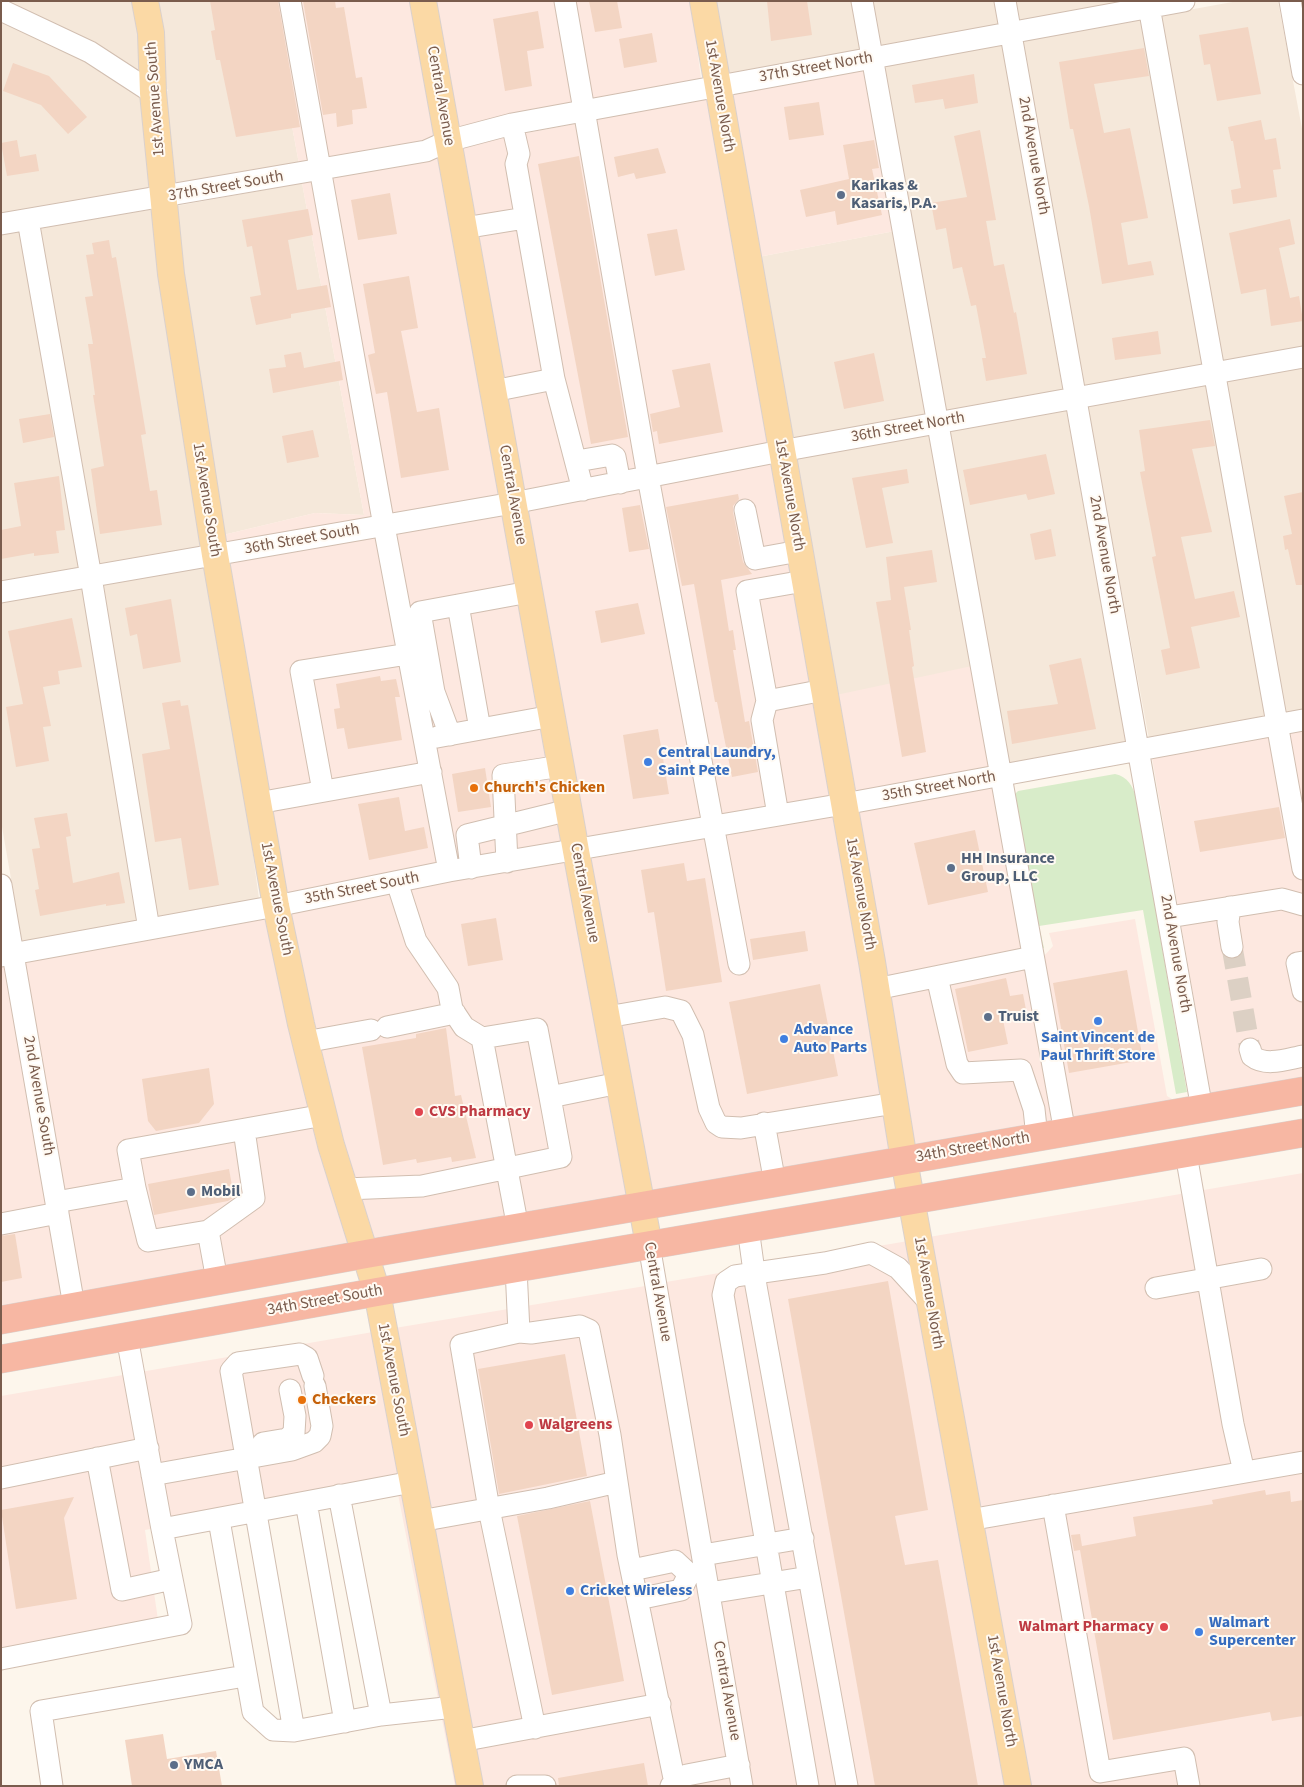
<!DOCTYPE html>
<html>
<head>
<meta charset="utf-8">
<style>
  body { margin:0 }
  #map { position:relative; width:1304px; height:1787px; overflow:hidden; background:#fdf6ec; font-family:"Source Sans 3",sans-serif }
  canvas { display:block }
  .frame { position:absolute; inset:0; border:2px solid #7a5c4d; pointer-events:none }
</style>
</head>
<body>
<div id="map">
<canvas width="1304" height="1787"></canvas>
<div class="frame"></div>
</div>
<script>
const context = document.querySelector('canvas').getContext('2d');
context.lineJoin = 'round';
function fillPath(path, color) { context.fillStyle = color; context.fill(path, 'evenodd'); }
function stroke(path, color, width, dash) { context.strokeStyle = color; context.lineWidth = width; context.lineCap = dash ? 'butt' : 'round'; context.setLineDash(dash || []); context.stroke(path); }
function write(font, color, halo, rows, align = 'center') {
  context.font = font + ' "Source Sans 3",sans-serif'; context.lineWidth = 4; context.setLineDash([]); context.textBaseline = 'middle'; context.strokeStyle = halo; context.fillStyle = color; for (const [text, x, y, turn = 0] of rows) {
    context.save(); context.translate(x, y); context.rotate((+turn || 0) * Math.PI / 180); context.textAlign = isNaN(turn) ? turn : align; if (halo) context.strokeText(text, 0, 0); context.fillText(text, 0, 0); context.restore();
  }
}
fillPath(new Path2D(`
  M3 1H134L140 34 141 73 95 43 10 3Z
  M156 1H269L299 164 174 186 164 95 168 90 163 87Z
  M714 1H994L999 26 726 75Z
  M1016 1H1131L1020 22Z
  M1238 1H1278L1303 134V347L1084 387 1023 40Z
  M1 20 84 60 143 98 153 190 1 214Z
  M1002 44 1063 391 790 439 758 257 900 230 865 69Z
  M302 183 364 515 315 513 223 535 182 272 176 206Z
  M154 209 202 548 1 583V234Z
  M1303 367V710L1149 739 1087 405Z
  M1066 409 1128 743 1000 766 836 695 793 458Z
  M206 566 240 759 259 899 22 942 1 821V602Z`), '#f5e8da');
fillPath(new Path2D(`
  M269 1H412L436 134 422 142 299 164Z
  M434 1H691L701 79 457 127Z
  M865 69 900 230 758 257 729 93Z
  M708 98 769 443 522 492 460 146Z
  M440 155 501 496 224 544 223 535 315 513 364 515 302 183Z
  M772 462 832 796 585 840 526 511Z
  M504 515 563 843 285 894 227 563Z
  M972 666 1000 766 853 792 836 695Z
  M1303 730V1080L1211 1097 1152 758Z
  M1016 783 1009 787 1044 956 1053 946 1049 933 1135 919 1167 1096 1177 1102 913 1149 856 811Z
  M835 815 892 1153 652 1195 588 859Z
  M567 862 630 1199 374 1242 342 1143 288 913 451 880Z
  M267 917 352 1246 83 1295 25 961Z
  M4 965 62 1299 1 1310V966Z
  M1303 1173V1786H1029L929 1237Z
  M908 1241 1007 1786H753L666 1282Z
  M645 1286 732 1786H481L395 1328Z
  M373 1332 459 1786H455L396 1484 145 1530 158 1620 1 1648V1396Z`), '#fde8e0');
fillPath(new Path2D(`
  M1115 774C1128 777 1132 785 1136 797L1187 1092 1176 1094 1143 910 1039 926 1044 948H1038L1013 796 1018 791Z`), '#d8ecc9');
fillPath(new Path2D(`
  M210 1H278L300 127 236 137 220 60H216L211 31 215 30Z
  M303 1H335L336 8 344 7 356 78 362 77 367 108 352 110 353 124 337 127 336 113 323 115Z
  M589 1H617L622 28 595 32Z
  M767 1H807L812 35 771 41Z
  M538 11 544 48 527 51 532 86 505 91 493 19Z
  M1248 27 1261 94 1217 101 1210 64 1204 65 1199 35Z
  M652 33 657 62 624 68 619 39Z
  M1144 48 1149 76 1094 84 1104 133 1130 128 1146 207 1148 218 1121 223 1128 265 1151 261 1154 275 1102 284 1089 206 1073 129H1070L1059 62Z
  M13 63 49 76 87 117 68 134 41 105 3 91Z
  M974 74 978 103 945 109 943 99 915 103 912 85Z
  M819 102 824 135 789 140 784 107Z
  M1261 120 1265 140 1276 138 1281 169 1273 170 1277 197 1233 204 1231 190 1241 188 1233 141H1231L1228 127Z
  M980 130 996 220 986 221 994 266 1004 264 1014 313 1016 312 1027 374 986 381 982 358H986L976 305 971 306 962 267 953 269 946 228 936 230 931 203 967 197 954 136Z
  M17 140 20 157 36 154 39 171 7 176 1 143Z
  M874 140 879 168 872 169 882 215 837 225 835 211 806 217 800 190 849 179 843 145Z
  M658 148 666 173 636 179 634 173 618 177 614 157Z
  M579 156 628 437 591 444 538 164Z
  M390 193 397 234 358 240 351 200Z
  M308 209 313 235 288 240 297 290 327 285 331 307 291 314V318L256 325 250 297 261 295 252 246 247 247 242 220Z
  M1290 219 1295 244 1279 248 1290 298 1299 296 1303 321 1271 326 1266 289 1241 294 1229 233Z
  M677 229 685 270 655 276 647 234Z
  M109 240 112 258 116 257 130 338 146 434 141 435 150 491 157 490 162 525 100 534 91 469 104 466 93 395H95L88 344H93L85 297 93 296 86 255 94 254 92 243Z
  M409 276 418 328 401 331 417 412 439 408 449 470 401 478 387 392 376 394 368 355 375 353 363 284Z
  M1158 331 1161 354 1115 360 1112 338Z
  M301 352 304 368 340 361 343 380 273 393 269 369 286 367 284 355Z
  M874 353 884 401 844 409 834 362Z
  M710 363 723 432 659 444 657 431 653 432 650 414 680 407 672 370Z
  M50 414 54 437 23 443 19 419Z
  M1210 420 1215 446 1192 449 1212 532 1181 537 1195 599 1234 591 1240 617 1191 627 1200 668 1166 675 1161 650 1170 648 1152 557 1156 556 1140 472 1145 471 1139 430Z
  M313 430 319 457 287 463 282 436Z
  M1046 454 1055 494 1028 500 1026 494 970 505 963 470Z
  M907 469 909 483 882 488 893 543 866 548 852 478Z
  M59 476 65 530 56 531 59 553 34 556V553L1 559V530L21 526 14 483Z
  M1303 492V585H1296L1288 549 1285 550 1283 536 1292 534 1284 496Z
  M738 494 739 499 733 506V512L743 562 752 574 721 580 729 631 733 630 736 650H733L745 722 749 721 758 772 732 777 717 702H715L694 584 682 586 666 507Z
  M640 505 649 549 629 552 622 508Z
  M1051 529 1056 556 1035 560 1030 534Z
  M932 550 937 582 904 587 911 630H909L914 666 912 667 926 752 902 757 876 602 891 600 886 557Z
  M171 599 181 662 143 669 137 634 130 636 125 608Z
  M638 603 645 634 601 643 595 611Z
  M72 618 82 667 58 671 60 684 43 687 51 726 43 727 49 761 16 767 6 707 23 704 8 631Z
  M1081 658 1096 729 1012 744 1007 711 1058 704 1049 665Z
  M380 676 381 681 396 679 400 697H395L402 740 348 749 344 728 337 729 334 709 340 708 336 684Z
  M180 700 181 706 188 705 219 885 189 890 181 838 155 842 142 754 170 749 162 703Z
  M658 729 669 794 633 799 623 735Z
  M485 768 491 807 458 812 452 774Z
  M399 797 405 831 424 827 428 848 369 860 358 804Z
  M1279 807 1285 838 1200 852 1194 821Z
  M67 813 71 836 66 837 73 883 119 872 125 903 106 906V904L40 916 35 890 39 889 32 849 40 848 34 818Z
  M975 830 988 892 928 905 914 843Z
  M684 863 687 881 705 878 722 982 666 991 654 912 648 913 641 870Z
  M496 918 503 960 468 966 461 924Z
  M805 931 808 951 753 960 750 939Z
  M1127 970 1143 1060 1069 1073 1053 983Z
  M1006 978 1010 996 1023 994 1027 1015 1003 1020 1008 1044 968 1052 955 989Z
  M820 984 838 1076 747 1094 729 1002Z
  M446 1028 455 1096 461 1095 476 1158 452 1162 451 1157 417 1163 416 1159 383 1165 362 1047 416 1038V1034Z
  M209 1068 214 1104 199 1123 156 1131 148 1121 142 1079Z
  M229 1169 234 1197 228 1201 154 1215 148 1184Z
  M15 1234 22 1278 1 1282V1236Z
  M888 1281 928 1510 895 1516 905 1565 938 1560 978 1786H875L788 1299Z
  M565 1354 587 1476 499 1494 478 1369Z
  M1265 1490 1266 1495 1290 1491 1291 1502 1303 1500V1716L1272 1721 1270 1712 1113 1740 1080 1550 1074 1551 1071 1535 1080 1534 1082 1546 1136 1536 1133 1517 1213 1504 1212 1500Z
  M74 1497 64 1518 77 1599 16 1609 1 1510Z
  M590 1501 624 1681 552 1695 517 1516Z
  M163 1734 167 1759 216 1751 222 1786H132L125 1740Z
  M644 1763 648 1786H559L558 1778Z`), '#f3d5c3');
stroke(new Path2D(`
  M1232 947 1250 1049`), '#dcd0c4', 21, [21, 11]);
const minor = new Path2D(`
  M290 1 384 526 449 871
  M565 1 648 477 739 964
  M862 1 1065 1133
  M1005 1 1202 1109
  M1148 1 1303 869
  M1290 1 1303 74
  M1 10 90 52 153 93
  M512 124 519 154 516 164 554 379
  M28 220 91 577 149 929
  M1 224 426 151 448 141 512 124 1184 1
  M464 228 525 218
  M493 391 554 379 583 490
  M577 461 612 455 615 457 620 483
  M745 510 755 559 799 551
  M1 592 513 503 781 451 1303 357
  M458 605 480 729
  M767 701 824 690
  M450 735 434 692 420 612 529 592
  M437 737 552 716
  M323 791 301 671 408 654
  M258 803 431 772
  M778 815 762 720 767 701 747 591 804 581
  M507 862 503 775 561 766
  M471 868 467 835 569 810
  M397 882 416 941 448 988 452 1009 464 1027 482 1038 537 1029 550 1097 619 1083
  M1 885 74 1306
  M1230 907 1228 922 1232 947
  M1169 917 1282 899 1303 905
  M1 956 276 906 449 871 844 804 1303 720
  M1303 962 1297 963 1303 991
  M937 977 957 1064 963 1073 1021 1070 1034 1109 1037 1137
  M876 989 1033 957
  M607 1017 665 1007 681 1011 693 1035 709 1108 716 1123 722 1127 741 1128 895 1103
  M387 1027 455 1013
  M482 1038 518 1228
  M305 1042 371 1030
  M1250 1049 1252 1056C1266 1067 1287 1059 1303 1056
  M764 1123 775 1183
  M1186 1154 1233 1424 1244 1472
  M135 1188 148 1241 208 1231
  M345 1189 422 1186 561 1157 550 1097
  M56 1202 135 1188 128 1150 324 1115
  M1 1224 58 1213
  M748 1228 756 1286 847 1786
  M649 1245 742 1786
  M516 1268 519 1332
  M217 1280 208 1231 254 1198 244 1130
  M1156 1288 1261 1269
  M127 1337 162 1529 412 1482
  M263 1443 287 1439 294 1433 295 1416 290 1390
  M97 1458 122 1590 172 1579
  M152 1475 292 1450 314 1442 320 1436 322 1426 315 1386
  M1 1478 148 1448
  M339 1495 381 1715
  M306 1502 345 1722
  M1053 1505 1100 1772 1184 1758 1189 1786
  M219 1520 253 1712 273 1730 294 1731 381 1715 454 1707
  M969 1520 1303 1462
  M420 1521 548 1498 617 1482
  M703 1555 803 1538
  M632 1570 675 1561 689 1574
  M709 1593 809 1577
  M638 1599 681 1590 689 1574
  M1 1659 181 1624 162 1529
  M535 1728 489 1509 461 1345 519 1332 531 1333 580 1326 589 1330 610 1435 628 1555 675 1783
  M294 1731 231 1371 238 1363 300 1354 307 1358 313 1376
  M461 1741 660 1704
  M52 1786 41 1711 245 1676
  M517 1786H545
  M671 1786 687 1775 739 1765
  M808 1786 723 1295 726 1282 735 1276 825 1263 871 1253 898 1268 930 1303`);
const major = new Path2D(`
  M145 1 151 33 153 93 171 274 215 555 276 906 301 1024 331 1145 377 1292 470 1786
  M423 1 576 851 649 1245
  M703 1 872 962 904 1160 1018 1786`);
const highway = new Path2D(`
  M1 1320 366 1254 1303 1091
  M1 1359 377 1292 1303 1133`);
stroke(minor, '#d1beb0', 23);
stroke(major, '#dad1cd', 28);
stroke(highway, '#dad1cd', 29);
stroke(minor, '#fff', 21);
stroke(major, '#fbd9a5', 26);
stroke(highway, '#f7b7a3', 28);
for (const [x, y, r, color] of [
  [841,195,5,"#5c6f8a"],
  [648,762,5,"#3f7fe0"],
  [474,788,5,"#e8710a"],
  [951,868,5,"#5c6f8a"],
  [988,1017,5,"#5c6f8a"],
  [1098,1021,5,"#3f7fe0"],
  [784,1039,5,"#3f7fe0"],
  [419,1112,5,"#e0444e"],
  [191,1192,5,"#5c6f8a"],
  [302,1400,5,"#e8710a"],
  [529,1425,5,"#e0444e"],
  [570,1591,5,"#3f7fe0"],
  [1164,1627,5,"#e0444e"],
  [1199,1632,5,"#3f7fe0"],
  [174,1765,5,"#5c6f8a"]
]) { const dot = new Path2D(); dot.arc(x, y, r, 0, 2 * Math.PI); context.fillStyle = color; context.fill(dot); stroke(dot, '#fffaf3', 2); }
write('16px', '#7a5c4d', '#fffaf3', [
  ["37th Street North",816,68,-10],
  ["Central Avenue",440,96,80],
  ["1st Avenue North",719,96,80],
  ["1st Avenue South",156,99,-94],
  ["2nd Avenue North",1033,156,80],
  ["37th Street South",226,187,-10],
  ["36th Street North",908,428,-10],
  ["Central Avenue",512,495,80],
  ["1st Avenue North",789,495,80],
  ["1st Avenue South",206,500,81],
  ["36th Street South",302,540,-10],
  ["2nd Avenue North",1104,555,80],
  ["35th Street North",939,787,-10],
  ["35th Street South",362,889,-11],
  ["Central Avenue",584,893,79],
  ["1st Avenue North",860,894,80],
  ["1st Avenue South",276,899,79],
  ["2nd Avenue North",1175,954,80],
  ["2nd Avenue South",38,1096,80],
  ["34th Street North",973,1148,-10],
  ["Central Avenue",657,1292,80],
  ["1st Avenue North",928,1293,80],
  ["34th Street South",325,1301,-10],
  ["1st Avenue South",393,1380,79],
  ["Central Avenue",726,1691,80],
  ["1st Avenue North",1001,1691,80]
]);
write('bold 16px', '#4e5e75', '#fffaf3', [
  ["Karikas &",851,186],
  ["Kasaris, P.A.",851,204],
  ["HH Insurance",961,859],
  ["Group, LLC",961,877],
  ["Truist",998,1017],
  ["Mobil",201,1192],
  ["YMCA",184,1765]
], 'left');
write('bold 16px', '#366cbe', '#fffaf3', [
  ["Central Laundry,",658,753],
  ["Saint Pete",658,771],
  ["Advance",794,1030],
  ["Auto Parts",794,1048],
  ["Saint Vincent de",1098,1038,"center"],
  ["Paul Thrift Store",1098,1056,"center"],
  ["Cricket Wireless",580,1591],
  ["Walmart",1209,1623],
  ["Supercenter",1209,1641]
], 'left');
write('bold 16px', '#c56008', '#fffaf3', [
  ["Church's Chicken",484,788],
  ["Checkers",312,1400]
], 'left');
write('bold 16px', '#be3a42', '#fffaf3', [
  ["CVS Pharmacy",429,1112],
  ["Walgreens",539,1425],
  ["Walmart Pharmacy",1154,1627,"right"]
], 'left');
</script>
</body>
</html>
